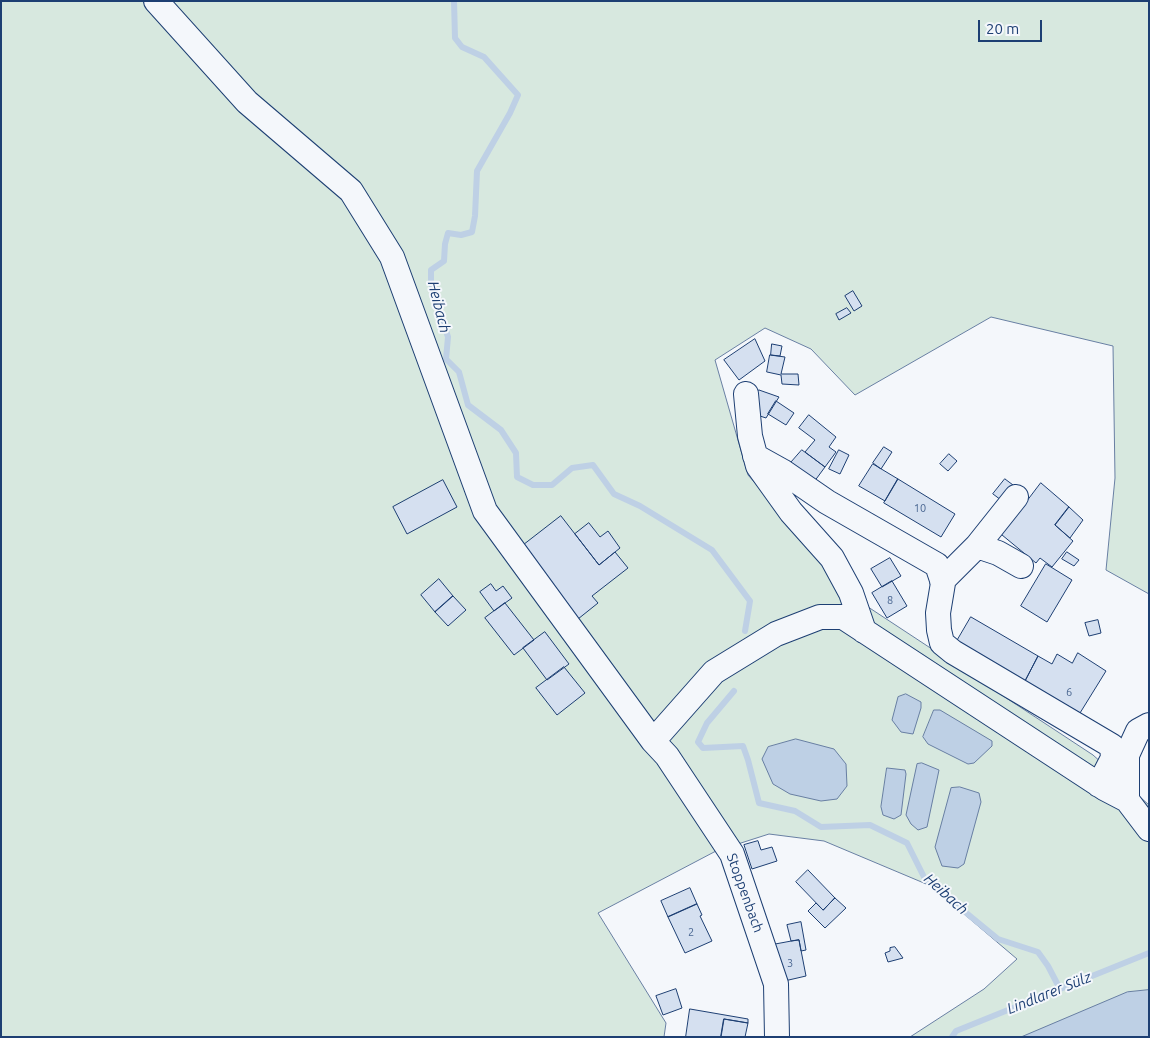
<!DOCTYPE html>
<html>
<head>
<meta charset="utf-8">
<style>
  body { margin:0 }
  #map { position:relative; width:1150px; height:1038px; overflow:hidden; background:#f4f7fb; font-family:Ubuntu,sans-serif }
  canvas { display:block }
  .frame { position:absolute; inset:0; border:2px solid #1d3f73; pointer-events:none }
  .scale { position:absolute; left:978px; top:20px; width:64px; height:22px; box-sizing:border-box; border:2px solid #1d3f73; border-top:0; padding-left:6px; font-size:15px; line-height:18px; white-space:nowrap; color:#1d3f73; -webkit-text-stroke:4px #f4f7fb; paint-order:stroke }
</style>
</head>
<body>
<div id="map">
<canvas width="1150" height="1038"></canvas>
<div class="frame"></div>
<div class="scale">20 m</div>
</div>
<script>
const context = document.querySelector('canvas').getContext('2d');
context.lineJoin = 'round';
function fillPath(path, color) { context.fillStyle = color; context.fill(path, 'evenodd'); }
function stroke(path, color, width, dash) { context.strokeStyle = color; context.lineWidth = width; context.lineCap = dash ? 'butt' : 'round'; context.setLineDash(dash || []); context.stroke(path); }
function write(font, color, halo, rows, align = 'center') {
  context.font = font + ' Ubuntu,sans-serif'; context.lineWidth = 4; context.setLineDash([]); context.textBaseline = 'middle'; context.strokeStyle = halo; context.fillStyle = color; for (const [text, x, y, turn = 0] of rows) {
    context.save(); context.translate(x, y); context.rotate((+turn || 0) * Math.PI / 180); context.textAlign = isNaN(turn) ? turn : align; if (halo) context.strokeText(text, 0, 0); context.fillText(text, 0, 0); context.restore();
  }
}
const green = new Path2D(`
  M1 1H1149V594L1106 570 1115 478 1113 346 991 317 855 395 811 349 765 328 715 360 748 475 859 601 1093 755 1149 805V1037H910L984 989 1017 959 931 886 824 841 769 834 716 851 598 913 666 1023 664 1037H1Z`);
fillPath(green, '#d7e8df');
stroke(green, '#687fa3', 1);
const water = new Path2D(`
  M906 694 921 702V708L913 734 901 732 892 720 898 697Z
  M934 710H940L992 741V746L974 763 968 764 928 744 923 737Z
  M796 739 834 749 846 764 847 786 837 799 821 801 790 794 773 784 762 759 768 747Z
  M922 763 939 770 927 827 918 830 911 824 906 815 917 764Z
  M887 768 905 770 906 774 901 815 894 819 883 815 881 807Z
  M960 787 979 793 981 802 964 864 958 868 942 866 935 847 951 788Z
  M1149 990V1037H1021L1127 992Z`);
fillPath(water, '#bed0e5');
stroke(water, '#687fa3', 1);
stroke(new Path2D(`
  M454 1 455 38 462 47 484 57 518 95 510 113 477 171 475 216 472 232 461 235 448 233 445 244 444 261 431 270V283L448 337 446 359 459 372 468 405 501 430 516 453 517 477 533 485H552L572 468 593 465 614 494 640 506 712 550 750 601 745 631
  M734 691 707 723 698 742 703 748 743 746 748 760 759 803 795 811 821 827 870 825 907 843 925 879 998 939 1038 952 1048 966 1060 989
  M952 1037 956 1031 1149 953`), '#bed0e5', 6);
const building = new Path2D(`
  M853 291 862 306 854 311 845 296Z
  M847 308 851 313 839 320 836 314Z
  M755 339 765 361 739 380 724 360Z
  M772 344 782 346 780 356 771 355Z
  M770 355 785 357 781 374H798L799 385 782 384 781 375 767 372Z
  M759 390 779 397 766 418 757 415 752 398Z
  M776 401 794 413 786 425 768 414Z
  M809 415 836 437 829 447 836 452 825 467 805 452 815 440 799 428Z
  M884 447 892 452 881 469 873 463Z
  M802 450 825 467 811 486 788 466Z
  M839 450 849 455 840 474 829 469Z
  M949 454 957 461 948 471 940 464Z
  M873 464 898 479 885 501 859 486Z
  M898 479 955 514 941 537 884 503Z
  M1005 479 1013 485 1001 500 993 494Z
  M443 480 457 507 407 534 393 507Z
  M1041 483 1069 507 1055 525 1073 541 1052 567 1040 558 1036 563 996 530 1026 502Z
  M1069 507 1083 520 1070 538 1055 525Z
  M561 516 599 565 615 552 628 568 592 596 598 603 578 619 521 547Z
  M589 523 600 537 608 531 620 548 599 565 575 534Z
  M1067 552 1079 560 1074 566 1062 559Z
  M890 558 901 576 882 587 871 569Z
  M1046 564 1072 580 1047 622 1021 606Z
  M439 579 453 596 435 612 421 595Z
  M892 581 907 606 887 618 872 593Z
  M491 584 496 591 503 586 512 598 494 611 480 592Z
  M453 596 466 610 448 626 435 612Z
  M505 603 534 640 514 655 485 618Z
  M971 617 1038 656 1025 681 957 641Z
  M1098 620 1101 633 1089 636 1085 623Z
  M545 632 569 664 547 680 523 648Z
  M1078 653 1106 671 1080 713 1025 681 1038 656 1052 664 1057 654 1072 663Z
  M564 667 585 693 557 715 536 688Z
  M758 841 761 850 772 847 777 861 752 869 744 845Z
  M808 870 835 898 823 910 796 882Z
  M690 888 697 904 668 917 661 901Z
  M835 898 846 908 825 928 808 911 816 903 823 910Z
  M697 904 702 915 700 916 712 941 685 953 668 917Z
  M801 922 806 950 801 951 799 940 791 941 787 925Z
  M799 940 806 976 780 982 772 945Z
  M895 947 903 958 888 962 885 953 890 951V948Z
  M676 989 682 1008 663 1015 656 996Z
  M690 1009 748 1019V1023L724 1019 721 1037H686Z
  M724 1019 748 1023 745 1037H721Z`);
fillPath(building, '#d5e0f0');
stroke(building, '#1d3f73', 1);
const minor = new Path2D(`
  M156 1 247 102 351 191 392 257 485 511 653 741 667 756 732 854 776 984 777 1037
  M746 394 750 436 758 466 791 512 832 558 851 593 864 631
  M755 456 782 471 827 502 937 565 943 583 938 613 939 630 942 643 953 652 1112 746 1113 758 1099 785
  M977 546 1016 497
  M942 581 977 546 998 553 1021 566
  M653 741 714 672 776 634 820 617H843L1104 788 1127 800 1149 829
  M1127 800V755L1138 731 1149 725`);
stroke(minor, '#1d3f73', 26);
stroke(minor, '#f4f7fb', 24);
write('11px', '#4b6792', null, [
  ["10",920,508],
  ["8",890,600],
  ["6",1069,692],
  ["2",691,932],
  ["3",790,963]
]);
write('14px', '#1d3f73', '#f4f7fb', [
  ["Stoppenbach",745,893,70]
]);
write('italic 15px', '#1d3f73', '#f4f7fb', [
  ["Heibach",439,307,76],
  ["Heibach",946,894,42],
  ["Lindlarer Sülz",1049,993,-22]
]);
</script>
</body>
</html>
